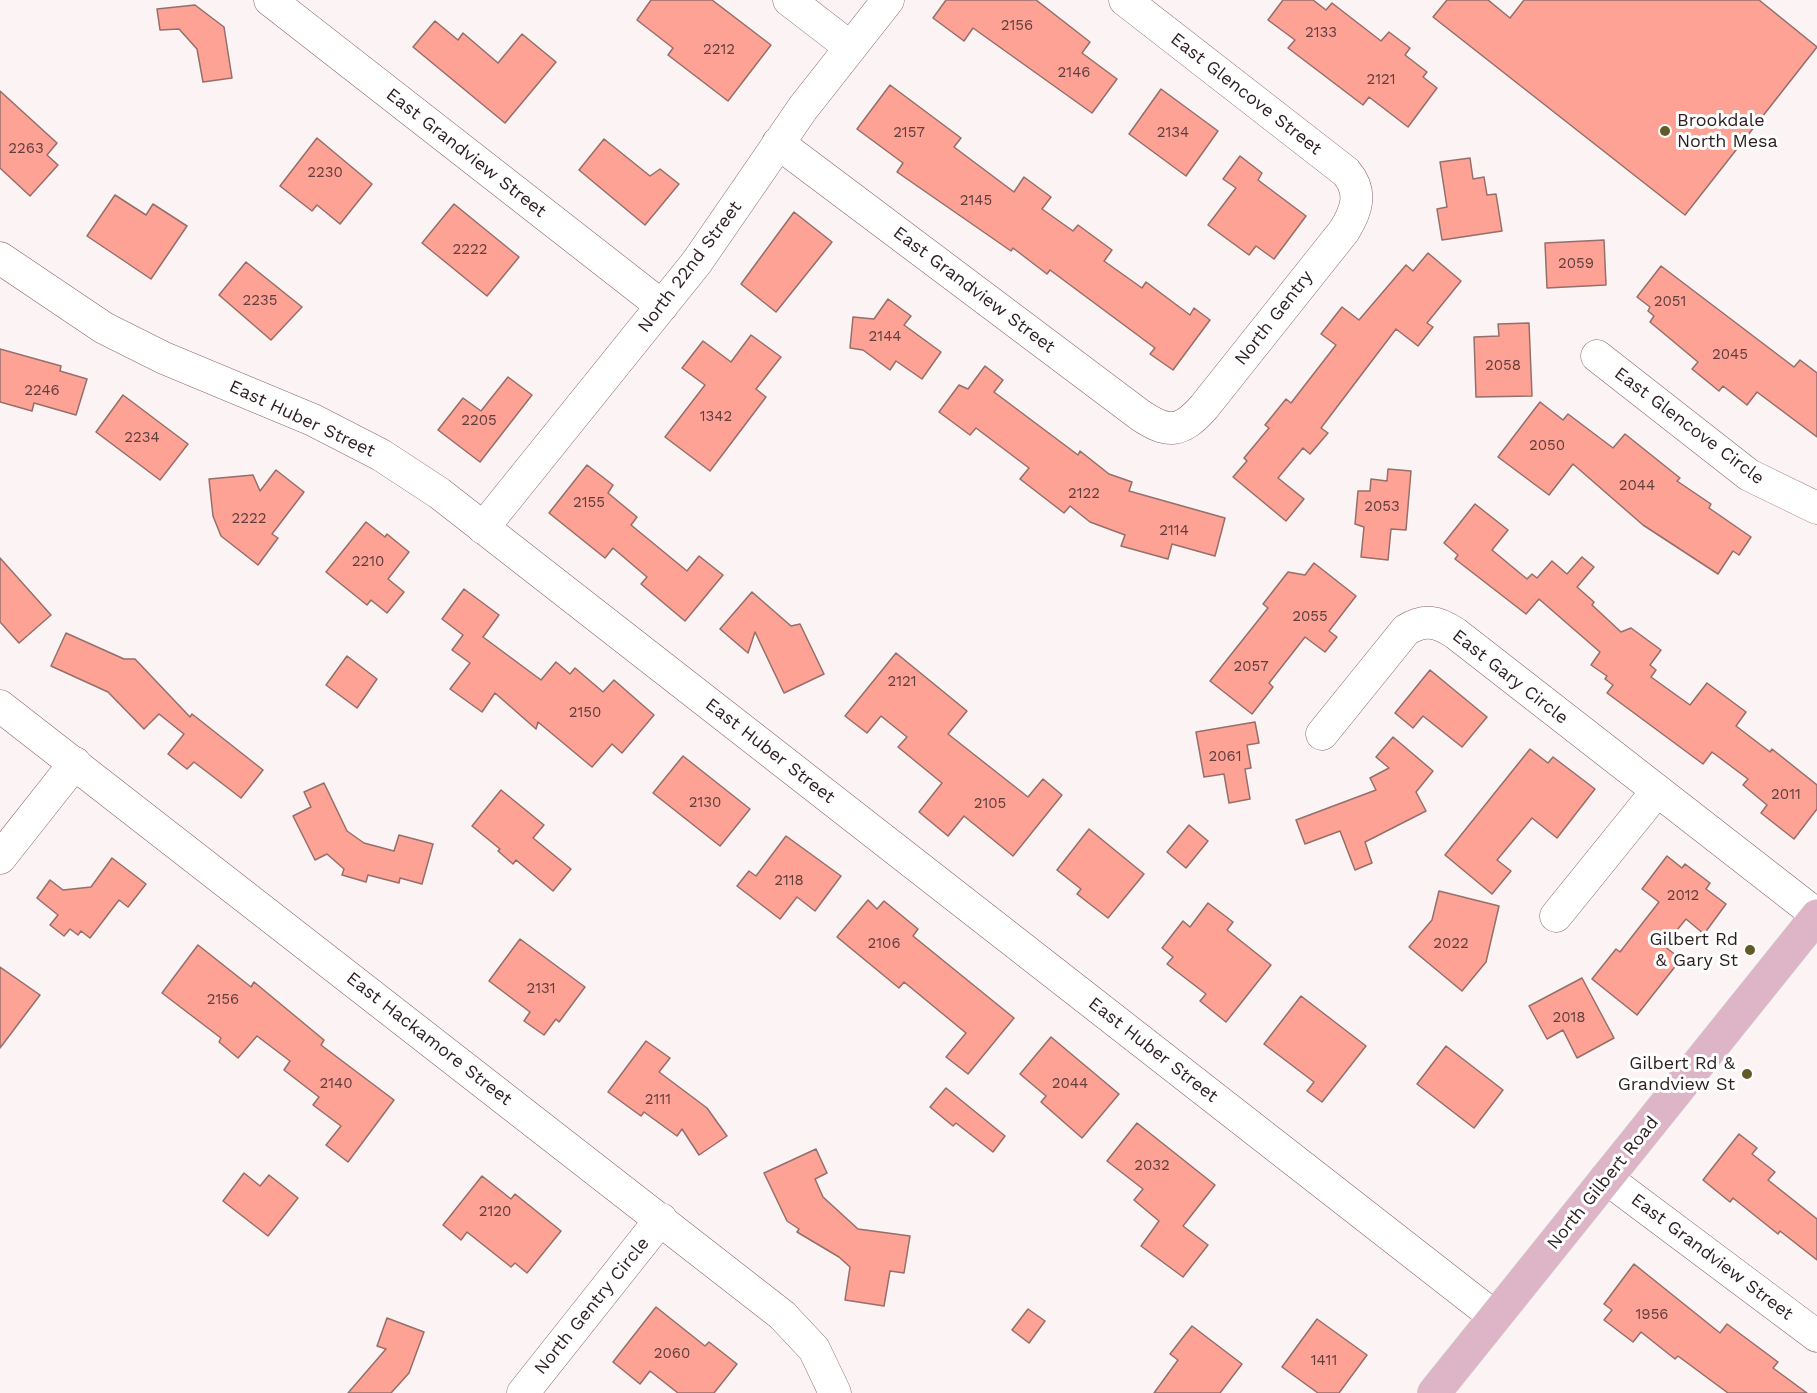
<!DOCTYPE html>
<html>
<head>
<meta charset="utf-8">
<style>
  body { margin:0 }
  canvas { display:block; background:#fcf3f4 }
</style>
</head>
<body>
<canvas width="1817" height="1393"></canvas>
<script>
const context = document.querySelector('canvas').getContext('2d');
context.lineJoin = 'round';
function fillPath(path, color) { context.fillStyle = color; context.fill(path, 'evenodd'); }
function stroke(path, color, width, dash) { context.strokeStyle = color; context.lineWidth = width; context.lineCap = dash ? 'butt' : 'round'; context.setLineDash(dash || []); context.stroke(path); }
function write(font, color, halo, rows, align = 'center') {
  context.font = font + ' "Work Sans",sans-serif'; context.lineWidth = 6; context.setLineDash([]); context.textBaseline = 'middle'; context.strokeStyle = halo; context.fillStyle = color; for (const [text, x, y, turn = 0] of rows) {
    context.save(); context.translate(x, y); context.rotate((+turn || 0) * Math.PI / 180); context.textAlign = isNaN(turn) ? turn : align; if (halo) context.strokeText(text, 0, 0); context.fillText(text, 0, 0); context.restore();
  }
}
const building = new Path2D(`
  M651 0H712L771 45 728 101 668 55 673 48 637 20Z
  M946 0H1036L1090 42 1082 53 1117 79 1092 113 973 28 964 41 933 18Z
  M1283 0H1313L1326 10 1332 3 1381 41 1389 32 1410 48 1405 55 1427 72 1423 77 1437 88 1408 127 1369 97 1363 105 1288 48 1295 40 1268 20Z
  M1447 0H1488L1510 18 1524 0H1759L1817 47 1685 215 1433 17Z
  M195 5 224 27 232 78 203 82 197 49 179 29 160 30 157 9Z
  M435 21 458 40 463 33 498 63 522 34 556 62 505 123 413 47Z
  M890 85 961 138 954 147 1014 192 1024 177 1051 197 1042 209 1073 231 1078 225 1112 250 1104 261 1142 288 1146 282 1190 315 1194 308 1210 320 1173 370 1150 354 1155 348 1050 270 1047 274 1013 248 1011 251 897 172 903 163 857 129Z
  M1161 89 1218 131 1186 176 1129 134Z
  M0 91 57 143 47 155 58 165 30 196 0 168Z
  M317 138 372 184 340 224 317 205 312 211 280 186Z
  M604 139 650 176 660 169 679 184 645 225 579 170Z
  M1240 156 1262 173 1258 180 1306 216 1274 259 1256 246 1249 255 1208 225 1236 188 1223 179Z
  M1470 158 1473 179 1484 177 1487 195 1496 194 1502 231 1442 240 1437 209 1447 207 1440 162Z
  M115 195 146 215 153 204 187 226 151 279 87 236Z
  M454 204 519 257 487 296 422 243Z
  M794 212 832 242 776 312 741 284Z
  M1604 240 1606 285 1547 288 1545 243Z
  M1428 253 1461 281 1427 323 1433 327 1418 346 1396 329 1321 428 1328 433 1310 454 1303 448 1278 478 1304 499 1286 521 1233 477 1247 461 1244 458 1269 428 1265 425 1286 399 1291 403 1336 345 1321 334 1342 307 1359 320 1406 265 1413 271Z
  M246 262 302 307 271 340 219 295Z
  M1661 266 1794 367 1800 360 1817 373V437L1757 392 1747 405 1723 386 1719 391 1692 369 1698 362 1650 322 1654 316 1648 311 1650 307 1637 297Z
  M888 299 911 316 904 325 941 352 922 379 896 361 890 370 863 350 850 348 853 317 874 319Z
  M1529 323 1532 396 1476 397 1474 337 1499 336 1498 324Z
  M751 335 781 357 756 389 766 397 710 471 665 437 705 385 682 368 703 341 731 362Z
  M0 349 61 366 60 371 87 379 76 415 34 403 32 411 0 402Z
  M985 366 1003 380 994 392 1078 455 1080 451 1109 474 1132 482 1129 491 1225 518 1215 556 1172 544 1168 559 1121 546 1125 535 1090 522 1070 506 1064 513 1020 479 1029 468 976 428 970 435 939 412 959 385 968 389Z
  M508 377 532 395 480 462 438 430 463 398 481 411Z
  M123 395 188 444 160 480 96 432Z
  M1540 402 1563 420 1568 414 1613 448 1625 434 1680 478 1677 481 1711 504 1709 508 1751 537 1739 555 1733 551 1718 574 1643 525 1573 464 1549 495 1498 457Z
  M587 465 613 485 608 493 637 517 631 525 687 571 699 556 723 575 685 621 641 584 647 577 613 548 605 558 549 513Z
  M1388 469 1411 471 1406 530 1391 529 1388 560 1361 557 1364 527 1355 524 1358 491H1370L1371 479 1387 481Z
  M276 470 304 492 272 534 278 538 258 565 221 536 213 516 209 479 253 475 260 491Z
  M1475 504 1508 530 1492 550 1527 579 1532 574 1537 578 1552 561 1567 574 1582 557 1594 567 1577 587 1594 602 1592 605 1621 632 1631 628 1661 650 1650 665 1656 670 1651 677 1690 705 1707 683 1746 712 1736 726 1770 752 1772 749 1817 785V809L1794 839 1761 813 1767 805 1743 785 1748 779 1712 752 1703 764 1607 693 1613 685 1605 679 1607 676 1591 665 1600 652 1539 599 1526 614 1455 559 1458 555 1444 543Z
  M366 522 385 537 387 534 409 552 388 579 404 592 387 613 371 600 367 605 326 572Z
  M0 558 51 615 19 643 0 622Z
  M1314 563 1356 596 1329 631 1337 637 1325 652 1305 637 1269 683 1273 687 1252 714 1210 681 1268 608 1263 604 1288 572 1305 575Z
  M464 589 499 615 483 637 541 680 556 662 570 674 575 668 603 692 614 680 654 715 622 753 612 744 592 767 538 722 536 729 495 693 482 712 450 689 470 663 452 650 463 635 442 619Z
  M752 592 791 626 800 624 824 674 784 693 755 632 748 653 720 629Z
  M66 633 124 659H135L190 717 192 714 263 770 241 798 194 762 187 769 168 754 184 734 159 714 144 729 108 692 51 666Z
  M896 653 967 711 948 734 1028 797 1043 779 1062 795 1013 856 964 816 948 836 919 812 942 783 898 747 907 737 881 716 867 733 845 716Z
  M347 656 377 679 357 708 326 685Z
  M1430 670 1487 717 1462 747 1423 716 1413 728 1395 713Z
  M1255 722 1259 743 1247 745 1251 768 1245 769 1250 799 1229 803 1224 774 1204 777 1196 732Z
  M1393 737 1433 771 1416 792 1426 811 1365 842 1372 863 1355 870 1340 831 1305 844 1296 820 1376 790 1370 778 1389 768 1376 757Z
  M1530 749 1548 763 1553 757 1595 789 1557 838 1532 818 1497 860 1511 871 1492 894 1445 855Z
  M683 756 750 809 720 846 653 793Z
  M324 783 347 831 364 843 394 851 399 835 433 844 422 884 400 878 399 883 368 875 366 882 342 875 344 869 327 854 315 860 293 816 311 807 304 792Z
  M501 790 544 825 533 838 571 869 553 891 516 860 513 864 498 851 500 849 472 826Z
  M1189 825 1208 841 1186 868 1167 852Z
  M1089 829 1144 874 1108 918 1077 894 1081 889 1057 870Z
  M786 836 841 876 815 911 797 897 780 919 737 886 749 871 756 876Z
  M1667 856 1682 868 1685 864 1710 883 1706 889 1726 904 1704 934 1686 919 1664 946 1681 959 1637 1015 1592 979 1616 949 1620 952 1659 902 1642 889Z
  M112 858 146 884 128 907 119 900 90 938 81 931 78 935 70 929 64 936 50 925 58 915 37 898 50 880 63 890 91 887Z
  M1439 891 1499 906 1486 962 1462 991 1409 947 1432 920Z
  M868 900 877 909 884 901 918 929 913 936 1014 1018 968 1074 946 1057 966 1033 904 982 899 988 837 937Z
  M1208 903 1233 922 1227 930 1271 965 1226 1022 1200 1001 1206 994 1167 964 1173 957 1162 948 1183 921 1190 927Z
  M520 939 585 987 559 1022 556 1019 544 1035 524 1021 530 1012 489 981Z
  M198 945 251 987 254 982 324 1040 321 1045 394 1100 348 1162 326 1145 341 1126 313 1105 319 1097 284 1070 290 1061 257 1036 238 1058 219 1042 221 1038 162 993Z
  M0 967 40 995 0 1048Z
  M1582 978 1614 1038 1577 1058 1563 1030 1547 1039 1529 1006Z
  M1301 996 1366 1046 1322 1102 1307 1091 1314 1082 1264 1044Z
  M1051 1037 1119 1094 1082 1138 1041 1102 1046 1096 1020 1074Z
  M646 1041 670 1058 659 1072 707 1108 727 1136 699 1155 682 1129 677 1136 644 1112 641 1116 608 1092Z
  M1446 1046 1503 1090 1474 1128 1417 1084Z
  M946 1088 1005 1136 993 1152 956 1123 953 1126 930 1107Z
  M1137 1123 1215 1185 1183 1226 1208 1245 1183 1277 1141 1246 1159 1221 1134 1200 1143 1189 1107 1161Z
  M1739 1134 1757 1148 1752 1154 1775 1172 1768 1180 1817 1219V1260L1780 1231 1778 1234 1733 1198 1730 1202 1703 1180Z
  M816 1149 827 1173 815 1179 823 1197 858 1229 910 1236 904 1273 890 1271 884 1306 845 1300 850 1267 839 1257 797 1232 799 1229 787 1221 764 1173Z
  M244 1173 260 1186 269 1175 298 1198 268 1236 223 1201Z
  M482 1176 511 1199 515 1194 561 1231 527 1273 515 1263 511 1267 467 1232 461 1240 443 1225Z
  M1634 1264 1720 1333 1727 1324 1778 1362 1773 1368 1807 1393H1728L1678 1356 1675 1359 1641 1332 1633 1342 1604 1320 1612 1310 1604 1304Z
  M656 1307 705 1346 709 1342 737 1364 714 1393H678L650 1371 640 1384 613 1362Z
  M1028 1309 1045 1321 1029 1343 1012 1330Z
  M387 1318 424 1332 409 1373 391 1393H348L386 1349 377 1346Z
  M1317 1319 1367 1355 1339 1393H1318L1282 1367Z
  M1192 1326 1242 1364 1220 1393H1154L1178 1360 1170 1354Z`);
fillPath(building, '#fea296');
stroke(building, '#956f69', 1.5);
const minor = new Path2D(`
  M270 0 662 306
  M789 0 850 47
  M778 143 1140 415C1168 434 1181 433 1204 407L1344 231C1357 210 1363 192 1346 172L1125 0
  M0 258 104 328 164 358 313 420 381 455 439 493 1495 1317
  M1597 356 1749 475 1817 508
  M483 528 697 262 803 108 888 0
  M0 706 782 1315 814 1349 835 1393
  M1322 734 1406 630C1425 618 1438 622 1455 633L1817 915
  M0 858 75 763
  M1556 916 1657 791
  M1606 1178 1817 1336
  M523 1393 661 1219`);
const major = new Path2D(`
  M1434 1393 1817 916`);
stroke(minor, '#8d666b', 33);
stroke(major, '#d5d2d2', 34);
stroke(minor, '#fff', 32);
stroke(major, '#deb5c7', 33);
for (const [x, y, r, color] of [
  [1665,131,6,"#615a26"],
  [1750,950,6,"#615a26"],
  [1747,1074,6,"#615a26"]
]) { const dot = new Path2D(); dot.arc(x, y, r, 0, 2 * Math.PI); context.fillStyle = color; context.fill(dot); stroke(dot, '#fff', 2); }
write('15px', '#613f3e', null, [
  ["2156",1017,26],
  ["2133",1321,33],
  ["2212",719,50],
  ["2146",1074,73],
  ["2121",1381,80],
  ["2157",909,133],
  ["2134",1173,133],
  ["2263",26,149],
  ["2230",325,173],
  ["2145",976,201],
  ["2222",470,250],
  ["2059",1576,264],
  ["2235",260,301],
  ["2051",1670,302],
  ["2144",885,337],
  ["2045",1730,355],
  ["2058",1503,366],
  ["2246",42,391],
  ["1342",716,417],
  ["2205",479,421],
  ["2234",142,438],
  ["2050",1547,446],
  ["2044",1637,486],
  ["2122",1084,494],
  ["2155",589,503],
  ["2053",1382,507],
  ["2222",249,519],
  ["2114",1174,531],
  ["2210",368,562],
  ["2055",1310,617],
  ["2057",1251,667],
  ["2121",902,682],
  ["2150",585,713],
  ["2061",1225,757],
  ["2011",1786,795],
  ["2130",705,803],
  ["2105",990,804],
  ["2118",789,881],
  ["2012",1683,896],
  ["2106",884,944],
  ["2022",1451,944],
  ["2131",541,989],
  ["2156",223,1000],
  ["2018",1569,1018],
  ["2140",336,1084],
  ["2044",1070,1084],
  ["2111",658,1100],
  ["2032",1152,1166],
  ["2120",495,1212],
  ["1956",1652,1315],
  ["2060",672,1354],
  ["1411",1324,1361]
]);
write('18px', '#2d1e20', '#fff', [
  ["East Glencove Street",1246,94,38],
  ["East Grandview Street",466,153,38],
  ["North 22nd Street",690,267,-53],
  ["East Grandview Street",974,290,37],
  ["North Gentry",1274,318,-52],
  ["East Huber Street",302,419,25],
  ["East Glencove Circle",1689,426,37],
  ["East Gary Circle",1510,677,38],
  ["East Huber Street",770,751,38],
  ["East Hackamore Street",429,1039,38],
  ["East Huber Street",1153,1050,38],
  ["North Gilbert Road",1603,1183,-51],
  ["East Grandview Street",1712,1257,37],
  ["North Gentry Circle",592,1306,-51]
]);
write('18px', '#2d1e20', '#fff', [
  ["Brookdale",1677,121,"left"],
  ["North Mesa",1677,142,"left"],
  ["Gilbert Rd",1738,940],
  ["& Gary St",1738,961],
  ["Gilbert Rd &",1735,1064],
  ["Grandview St",1735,1085]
], 'right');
</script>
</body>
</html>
